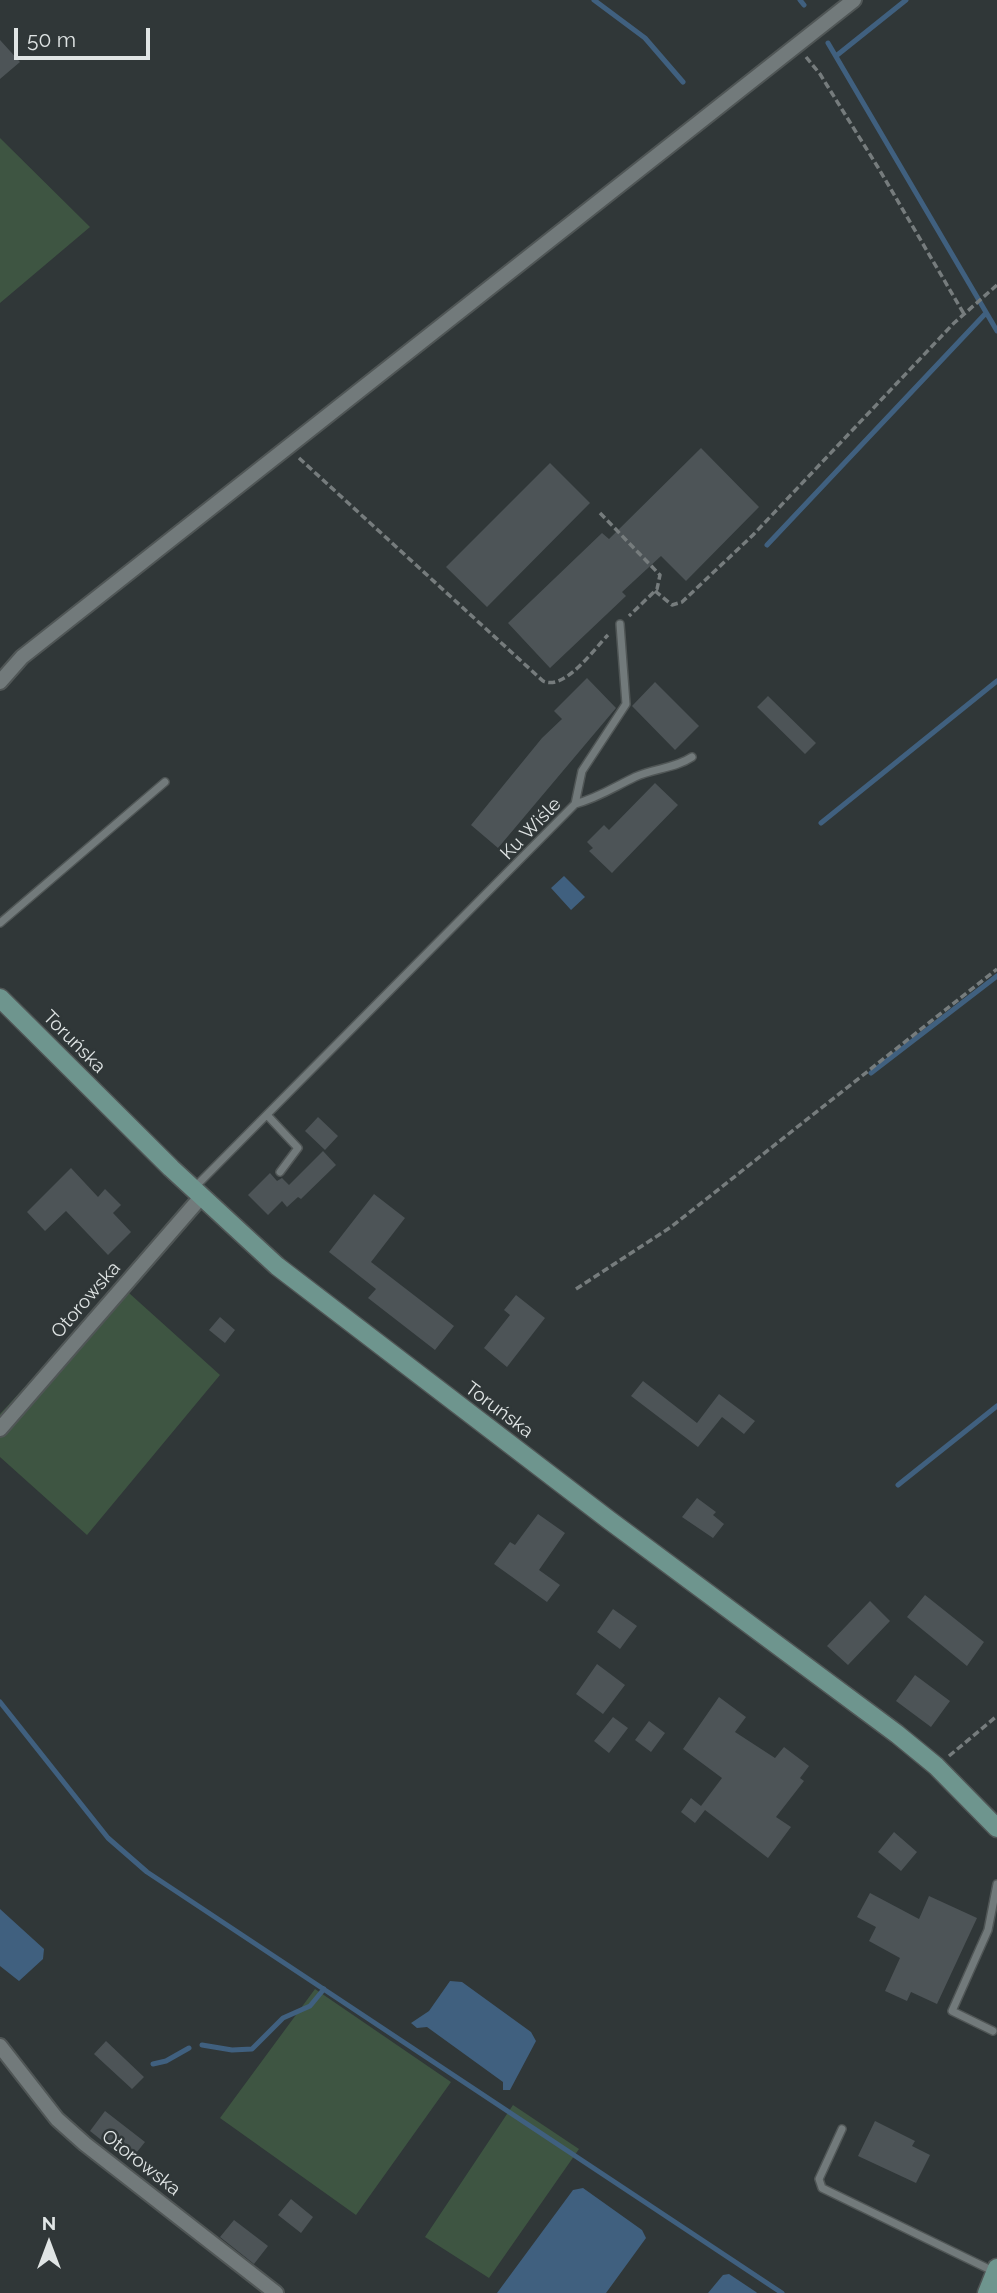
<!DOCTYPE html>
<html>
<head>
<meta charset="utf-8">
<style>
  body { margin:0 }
  #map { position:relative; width:997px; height:2293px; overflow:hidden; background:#303738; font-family:Raleway,sans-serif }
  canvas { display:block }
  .north { position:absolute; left:14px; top:2209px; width:70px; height:70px; -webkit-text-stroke:5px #303738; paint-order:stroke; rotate:0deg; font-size:19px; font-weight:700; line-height:28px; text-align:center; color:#e0e5e5 }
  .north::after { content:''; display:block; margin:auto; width:24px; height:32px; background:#e0e5e5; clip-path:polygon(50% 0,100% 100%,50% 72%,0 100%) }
  .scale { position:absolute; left:14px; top:28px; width:136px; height:32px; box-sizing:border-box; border:4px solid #e0e5e5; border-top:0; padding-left:9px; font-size:21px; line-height:24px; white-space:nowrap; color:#e0e5e5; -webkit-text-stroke:5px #303738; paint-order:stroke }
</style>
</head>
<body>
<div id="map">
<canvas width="997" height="2293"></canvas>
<div class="north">N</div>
<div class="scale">50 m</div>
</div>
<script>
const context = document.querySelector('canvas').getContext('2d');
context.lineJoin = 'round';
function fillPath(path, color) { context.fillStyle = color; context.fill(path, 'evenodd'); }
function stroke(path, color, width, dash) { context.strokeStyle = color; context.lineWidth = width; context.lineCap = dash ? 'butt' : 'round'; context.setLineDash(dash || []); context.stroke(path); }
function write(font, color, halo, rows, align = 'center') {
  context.font = font + ' Raleway,sans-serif'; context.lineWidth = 5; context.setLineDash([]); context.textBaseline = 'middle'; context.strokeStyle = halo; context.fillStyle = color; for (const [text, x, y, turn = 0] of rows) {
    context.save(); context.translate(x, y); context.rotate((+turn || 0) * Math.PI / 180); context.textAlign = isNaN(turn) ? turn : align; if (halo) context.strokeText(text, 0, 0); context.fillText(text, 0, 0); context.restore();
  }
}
fillPath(new Path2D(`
  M0 138 90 227 0 303Z
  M119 1284 220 1375 87 1535 0 1457V1414Z
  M315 1989 451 2082 356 2215 220 2118Z
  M513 2105 579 2149 489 2278 425 2237Z`), '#3e5542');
fillPath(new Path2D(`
  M564 876 585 897 571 910 551 888Z
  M0 1909 44 1949 43 1959 19 1981 0 1966Z
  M450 1981 462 1982 531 2032 536 2041 510 2090H503V2082L427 2027 417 2028 411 2023 429 2011Z
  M583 2188 642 2230 646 2238 606 2293H497L573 2190Z
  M729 2274 756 2292 757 2293H708L723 2275Z`), '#40607f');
stroke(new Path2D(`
  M594 0 645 38 683 82
  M800 0 804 5
  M828 43 997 331
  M836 56 906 0
  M767 545 986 313
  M821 823 997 681
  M871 1073 997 976
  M898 1485 997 1406
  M0 1702 108 1838 147 1872 782 2293
  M202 2045 232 2050 252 2049 283 2018 310 2006 324 1989
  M153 2064 166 2061 189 2048`), '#40607f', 5);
fillPath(new Path2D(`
  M0 40 20 62 0 79Z
  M701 448 759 507 686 581 661 556 622 592 626 596 550 668 508 623 602 533 609 539Z
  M550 463 590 503 487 607 446 567Z
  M587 678 616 708 498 848 471 825 542 738 562 719 554 711Z
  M655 682 699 726 675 750 632 706Z
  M768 696 816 743 805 754 757 707Z
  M655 783 678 805 612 873 589 851 593 848 587 842 604 825 609 830Z
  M318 1117 338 1136 325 1150 305 1131Z
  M323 1151 336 1165 301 1199 298 1197 287 1207 282 1201 268 1215 248 1195 270 1173 277 1181 282 1178 289 1185Z
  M71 1168 98 1197 105 1189 121 1205 113 1213 131 1232 108 1255 66 1211 45 1231 27 1212Z
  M374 1194 405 1218 371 1262 454 1326 435 1350 368 1298 376 1289 329 1252Z
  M516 1295 545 1318 507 1367 484 1348 510 1315 504 1310Z
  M220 1317 235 1330 225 1343 209 1330Z
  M643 1381 697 1423 719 1394 755 1421 744 1434 722 1417 698 1447 631 1396Z
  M697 1498 716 1512 713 1515 724 1524 713 1538 682 1517Z
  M538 1514 565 1533 539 1570 560 1585 547 1602 494 1564 510 1542 515 1545Z
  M925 1595 984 1642 967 1666 907 1617Z
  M870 1601 890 1621 848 1665 827 1646Z
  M613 1609 637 1626 620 1649 597 1632Z
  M597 1664 625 1685 603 1714 576 1694Z
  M915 1675 950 1701 931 1727 896 1701Z
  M719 1697 746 1717 735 1732 775 1758 784 1747 809 1766 800 1778 804 1781 776 1817 791 1827 768 1858 705 1810 695 1823 681 1812 691 1798 701 1806 722 1778 683 1749Z
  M613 1717 628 1728 609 1753 594 1741Z
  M649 1721 665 1733 651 1752 635 1740Z
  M894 1832 917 1852 901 1871 878 1852Z
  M870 1893 919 1919 929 1896 977 1918 937 2004 911 1992 907 2001 885 1991 900 1958 869 1941 876 1927 857 1917Z
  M106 2041 144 2077 132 2089 94 2054Z
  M105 2111 145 2142 129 2162 90 2131Z
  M875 2121 915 2141 912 2146 930 2155 916 2183 858 2156Z
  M291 2199 313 2217 301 2233 278 2215Z
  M234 2220 268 2246 254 2264 220 2237Z`), '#4d5457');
const lane = new Path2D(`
  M575 804 582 771 626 704 620 624
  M0 923 165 782
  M267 1115 298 1148 280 1172
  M194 1188 575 804C598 798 614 787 635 777 654 768 674 769 692 757
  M993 2031 952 2011 988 1930 997 1884
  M842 2129 819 2179 822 2188 995 2272`);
const street = new Path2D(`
  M0 682 22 657 854 0
  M0 1429 202 1196
  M0 2046 57 2119 85 2144 276 2293`);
const secondary = new Path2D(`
  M0 998 171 1168 277 1266 609 1520 897 1734 936 1766 997 1828
  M987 2293 997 2268`);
stroke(lane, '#505656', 10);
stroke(street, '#505656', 18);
stroke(secondary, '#505656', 21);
stroke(new Path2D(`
  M806 57 820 74 879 169 964 314
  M299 458 543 681C565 691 593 650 608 635
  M600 513 660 575 657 589 629 616
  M655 591 672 605 682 602 753 535 954 323 997 285
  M576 1289 671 1227 997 969
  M949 1756 997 1716`), '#767c7d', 3.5, [7, 3.5]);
stroke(lane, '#727a7b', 7);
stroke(street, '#727a7b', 14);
stroke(secondary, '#6e958e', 18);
write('19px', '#e0e5e5', '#303738', [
  ["Ku Wiśle",531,829,-46],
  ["Toruńska",74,1042,45],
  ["Otorowska",86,1300,-49],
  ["Toruńska",499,1410,37],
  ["Otorowska",141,2163,38]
]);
</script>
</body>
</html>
